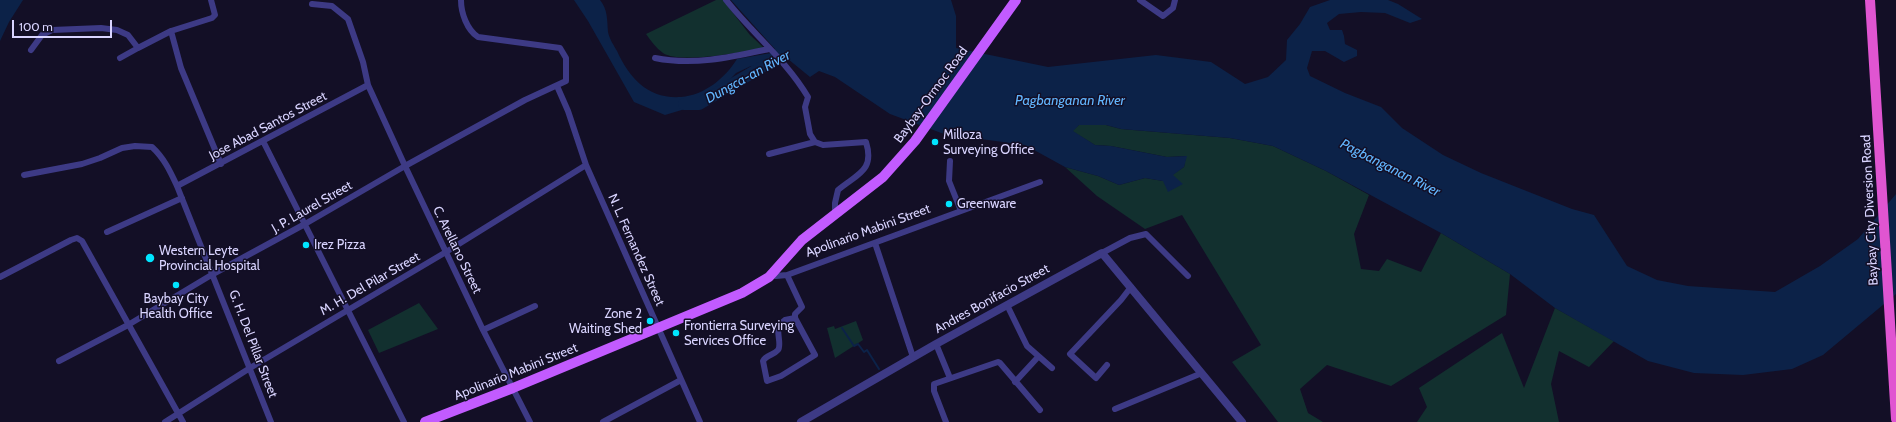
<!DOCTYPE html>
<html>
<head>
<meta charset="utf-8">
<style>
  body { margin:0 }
  #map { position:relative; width:1896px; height:422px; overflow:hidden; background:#130f26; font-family:Cabin,sans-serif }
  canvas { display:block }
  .scale { position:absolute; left:12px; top:20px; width:100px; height:18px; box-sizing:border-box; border:2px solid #d9d4ff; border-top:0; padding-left:5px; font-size:12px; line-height:14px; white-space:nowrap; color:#d9d4ff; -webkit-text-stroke:3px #130f26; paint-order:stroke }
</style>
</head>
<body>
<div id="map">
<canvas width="1896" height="422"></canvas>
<div class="scale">100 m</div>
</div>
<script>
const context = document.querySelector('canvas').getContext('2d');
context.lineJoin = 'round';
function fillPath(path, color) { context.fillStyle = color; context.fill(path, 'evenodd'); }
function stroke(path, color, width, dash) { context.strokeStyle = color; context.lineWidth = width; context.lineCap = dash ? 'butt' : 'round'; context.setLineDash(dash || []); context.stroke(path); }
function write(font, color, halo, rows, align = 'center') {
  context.font = font + ' Cabin,sans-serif'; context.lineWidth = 3; context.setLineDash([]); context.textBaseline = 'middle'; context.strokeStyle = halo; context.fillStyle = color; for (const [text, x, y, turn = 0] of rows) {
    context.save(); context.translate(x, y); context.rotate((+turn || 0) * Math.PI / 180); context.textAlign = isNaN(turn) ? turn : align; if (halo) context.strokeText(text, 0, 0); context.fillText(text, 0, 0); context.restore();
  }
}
fillPath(new Path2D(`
  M716 0H723L750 35 764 48C744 52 679 64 663 53 656 48 651 41 646 34Z
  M1079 125H1106L1121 129 1230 138 1273 146 1326 171 1369 195 1354 234 1361 269 1379 271 1387 259 1421 272 1441 233 1510 274 1506 315 1391 386 1327 365 1300 389 1308 413 1323 422H1278L1232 362 1261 345 1182 215 1145 229 1097 196 1065 167 1098 176 1119 185 1145 178 1163 181 1184 167 1186 156 1167 157 1111 146 1095 145 1072 131Z
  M419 303 438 329 379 353 368 330Z
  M1555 308 1614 341 1589 367 1559 351 1551 384 1559 422H1417L1427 407 1419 388 1502 333 1524 388Z
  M856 321 863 340 835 358 827 328 834 326 835 329Z`), '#12302f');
fillPath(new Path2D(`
  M0 0H23L9 22 0 41Z
  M574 0H600C608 10 607 20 608 32 609 38 614 46 617 51 630 79 648 99 681 97 705 95 725 78 737 59L771 53 775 49 731 0H951L956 16V48L1048 67 1156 55 1211 62 1245 84 1268 77 1286 60 1287 40 1300 24 1310 7 1330 0H1388L1398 4 1422 19 1410 23 1385 13 1361 12 1339 14 1327 23 1330 30H1342L1344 36 1345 44 1357 50V56L1344 62 1325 51H1312L1307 68 1310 76 1345 93 1381 107 1402 128 1443 155 1481 173 1572 209 1594 215 1627 266 1657 280 1688 286 1775 292 1820 266 1858 239 1896 194V294L1823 355 1792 369 1743 375 1694 373 1648 361 1555 308 1510 274 1441 233 1326 171 1273 146 1230 138 1121 129 1106 125H1079L1073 131 1095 145 1111 146 1167 157 1187 156 1184 167 1173 175 1183 184 1168 192 1163 181 1145 178 1119 185 1098 176 1065 167 1025 145 944 134 890 114 835 77 819 71 810 77 788 59 786 63 778 66H751L736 73 720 90 695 106 665 115 634 102 588 21Z`), '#0c2248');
stroke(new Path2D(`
  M842 328 854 346 858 344 864 352 867 350 879 369`), '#0c2248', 2);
stroke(new Path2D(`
  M684 104H699L777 58`), '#0c2248', 12);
stroke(new Path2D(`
  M726 0C752 33 786 60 808 97L805 107 810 134 815 142 823 145 866 142C875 171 857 174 838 190L835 203V213
  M1140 0 1163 16 1173 8 1175 0
  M312 4 332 6 348 19 363 62 368 85 405 166 483 330 530 422
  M171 31 181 68 221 164
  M31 50 42 35 52 30 101 28 117 30 128 35 138 48 171 31 212 18 215 15 211 0
  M120 58 138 48
  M655 58C694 66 732 57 769 49
  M557 86 568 111 586 165 700 422
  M263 141 404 422
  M769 154 815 142
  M950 161 949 181 961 211
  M24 175 82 164 100 158 122 148 135 146 152 147C164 158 170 171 177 186L271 422
  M177 186 368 85
  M107 232 182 198
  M875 243 913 357
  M1102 253 1130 238 1146 234 1188 276
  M772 274 776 276 787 275 1040 182
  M787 275 802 307 795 314V318L785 320 779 325C776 332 782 345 778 350 774 355 766 355 763 361L767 381 781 376 815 355 795 318
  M0 277 71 240 77 238 82 241 183 422
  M1007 305 1027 346 1052 368
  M483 330 535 306
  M936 344 950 378
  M59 361 128 325 213 274 305 224 405 166 525 100 566 81V58L560 48 478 37C467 30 461 13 461 0
  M1107 365 1096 378 1070 354 1121 300 1131 287
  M1015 382 1038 357
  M1115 409 1202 373
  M165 422 250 368 446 252 586 165
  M603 422 681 380
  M946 422 934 391V384L998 362 1000 363 1040 410`), '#3d3a85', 6);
stroke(new Path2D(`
  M801 422 936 344 1102 253 1242 422`), '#3d3a85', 8);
stroke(new Path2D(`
  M425 422 513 388 742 293 769 277 802 240 883 177 915 141 1016 0`), '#c25bff', 10);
stroke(new Path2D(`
  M1870 0 1896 419`), '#e055d1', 10);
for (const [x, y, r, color] of [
  [935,142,4,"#00e5ff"],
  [949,204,4,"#00e5ff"],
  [306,245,4,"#00e5ff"],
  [150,258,5,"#00e5ff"],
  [176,285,4,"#00e5ff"],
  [650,321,4,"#00e5ff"],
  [676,333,4,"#00e5ff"]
]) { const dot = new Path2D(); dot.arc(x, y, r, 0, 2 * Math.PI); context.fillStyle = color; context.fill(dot); stroke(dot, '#130f26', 1.5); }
write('13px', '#d9d4ff', '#130f26', [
  ["Baybay-Ormoc Road",931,95,-54],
  ["Jose Abad Santos Street",268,126,-28],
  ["J. P. Laurel Street",312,207,-30],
  ["Baybay City Diversion Road",1870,210,-93],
  ["Apolinario Mabini Street",868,231,-20],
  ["C. Arellano Street",457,250,64],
  ["N. L. Fernandez Street",636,250,66],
  ["M. H. Del Pilar Street",370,284,-30],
  ["Andres Bonifacio Street",992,299,-29],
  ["G. H. Del Pillar Street",253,344,69],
  ["Apolinario Mabini Street",516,372,-22]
]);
write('13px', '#d9d4ff', '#130f26', [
  ["Milloza",943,135],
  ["Surveying Office",943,150],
  ["Greenware",957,204],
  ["Irez Pizza",314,245],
  ["Western Leyte",159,251],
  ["Provincial Hospital",159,266],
  ["Baybay City",176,299,"center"],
  ["Health Office",176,314,"center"],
  ["Zone 2",642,314,"right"],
  ["Waiting Shed",642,329,"right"],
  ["Frontierra Surveying",684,326],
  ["Services Office",684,341]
], 'left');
write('italic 14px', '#62b6ff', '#130f26', [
  ["Dungca-an River",748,77,-29],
  ["Pagbanganan River",1070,101],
  ["Pagbanganan River",1390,168,27]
]);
</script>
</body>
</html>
